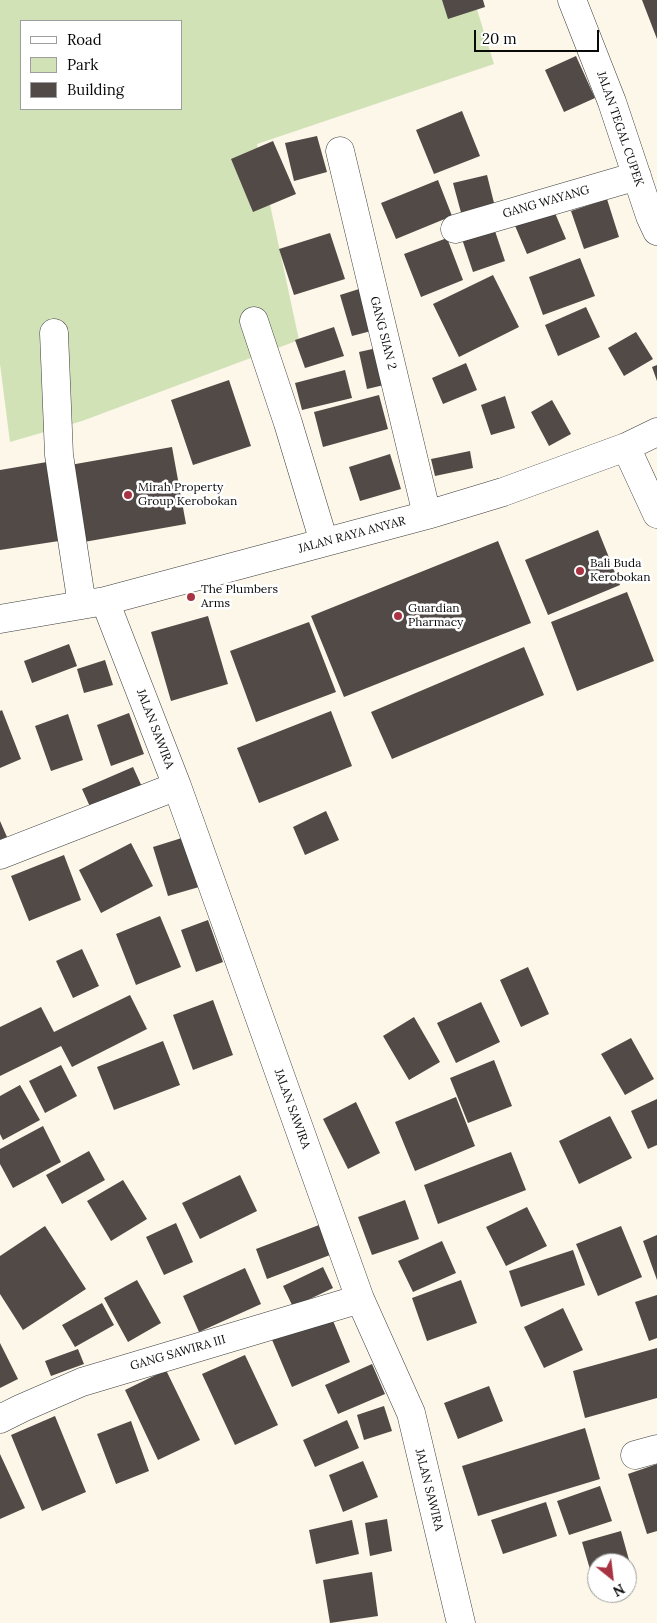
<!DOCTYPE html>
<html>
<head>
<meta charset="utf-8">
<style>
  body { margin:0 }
  #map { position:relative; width:657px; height:1623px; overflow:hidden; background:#fcf7e8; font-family:Lora,serif }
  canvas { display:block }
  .legend { position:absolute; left:20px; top:20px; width:162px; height:90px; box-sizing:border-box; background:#fff; border:1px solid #9d9d9d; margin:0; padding:6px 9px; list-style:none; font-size:15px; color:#090909 }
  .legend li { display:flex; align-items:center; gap:10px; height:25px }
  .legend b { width:25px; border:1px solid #9d9d9d }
  .north { position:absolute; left:587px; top:1553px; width:50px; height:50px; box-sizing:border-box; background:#fff; border:1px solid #9d9d9d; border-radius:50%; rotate:151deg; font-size:14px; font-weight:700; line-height:20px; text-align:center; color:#090909 }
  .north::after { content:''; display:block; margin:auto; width:18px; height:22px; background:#a83342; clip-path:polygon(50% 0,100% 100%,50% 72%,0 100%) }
  .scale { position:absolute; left:474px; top:30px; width:125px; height:22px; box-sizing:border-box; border:2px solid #090909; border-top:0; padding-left:6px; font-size:15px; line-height:18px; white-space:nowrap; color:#090909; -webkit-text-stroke:4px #fff; paint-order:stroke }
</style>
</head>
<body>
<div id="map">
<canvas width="657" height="1623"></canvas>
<ul class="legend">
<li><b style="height:6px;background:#fff"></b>Road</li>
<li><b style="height:14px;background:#d1e2b7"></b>Park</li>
<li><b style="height:14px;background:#514a47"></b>Building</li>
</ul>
<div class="north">N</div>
<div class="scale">20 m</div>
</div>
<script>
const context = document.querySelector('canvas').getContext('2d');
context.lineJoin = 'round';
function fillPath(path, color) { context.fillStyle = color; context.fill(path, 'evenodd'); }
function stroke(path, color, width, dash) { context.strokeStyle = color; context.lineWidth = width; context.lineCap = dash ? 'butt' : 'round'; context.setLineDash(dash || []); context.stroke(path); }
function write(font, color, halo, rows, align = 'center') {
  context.font = font + ' Lora,serif'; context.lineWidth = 5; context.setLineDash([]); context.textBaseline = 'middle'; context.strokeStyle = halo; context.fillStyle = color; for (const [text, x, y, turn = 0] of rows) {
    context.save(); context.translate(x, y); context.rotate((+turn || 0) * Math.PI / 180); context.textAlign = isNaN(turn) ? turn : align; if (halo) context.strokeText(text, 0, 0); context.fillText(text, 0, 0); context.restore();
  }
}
fillPath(new Path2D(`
  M0 0H474L494 64 257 144 299 340 82 421 10 442 0 364ZM21 21H181V109H21Z`), '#d1e2b7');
fillPath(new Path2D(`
  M442 0H483L485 7 448 19Z
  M642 0H657V39Z
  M576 56 595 98 564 112 545 70Z
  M462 111 480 156 434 174 416 130Z
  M317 136 327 172 294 181 285 143Z
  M273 141 296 194 253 212 231 159Z
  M487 175 496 211 463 220 453 183Z
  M438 180 452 216 396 239 381 203Z
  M607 199 619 237 584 249 571 211Z
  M552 206 566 239 527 254 513 221Z
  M493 225 505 261 473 272 461 236Z
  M330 233 345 279 294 295 279 249Z
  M447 238 463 280 421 297 404 254Z
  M580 258 595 296 543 315 529 277Z
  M493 275 519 327 459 357 433 304Z
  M359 289 371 331 352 336 340 295Z
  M586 307 600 337 558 356 545 325Z
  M334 327 344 356 305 368 295 340Z
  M636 332 653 359 624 376 608 348Z
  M377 348 384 385 367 389 359 352Z
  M466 363 477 390 443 404 432 378Z
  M657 365V381L652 367Z
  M345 370 352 398 302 410 295 383Z
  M229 380 251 446 193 465 171 400Z
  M379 395 388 429 323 447 314 412Z
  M505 396 515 428 491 435 481 405Z
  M552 400 571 434 549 446 531 412Z
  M172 447 186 524 84 542 70 465Z
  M470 451 473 468 435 476 431 459Z
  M390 454 401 489 360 501 349 467Z
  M47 462 59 541 0 550V470Z
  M598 530 620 585 548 615 525 560Z
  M498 541 531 623 344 697 311 616Z
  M627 592 654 661 577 691 551 622Z
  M208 616 228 684 171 701 151 632Z
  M309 622 336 692 256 722 230 651Z
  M69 644 77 666 32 683 24 661Z
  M524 647 544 695 392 759 371 712Z
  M105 660 113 685 84 693 77 669Z
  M2 710 21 759 0 768V711Z
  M331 711 352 766 259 803 237 748Z
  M129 713 144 754 111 766 97 725Z
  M68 714 83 760 51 771 35 726Z
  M133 767 143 789 92 811 82 789Z
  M326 811 339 840 305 855 293 827Z
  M0 821 7 837 0 840Z
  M185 837 199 887 168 896 153 847Z
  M131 843 153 886 101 913 79 870Z
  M64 855 81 900 29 921 11 876Z
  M160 916 181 967 136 985 116 934Z
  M208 920 223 962 196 972 181 930Z
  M82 949 99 986 73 998 56 961Z
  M528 967 549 1014 521 1027 500 980Z
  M130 995 147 1029 72 1067 61 1046 0 1076V1027L41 1007 54 1032Z
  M213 1000 233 1055 193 1070 173 1015Z
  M481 1002 500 1042 456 1063 437 1023Z
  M414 1017 440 1062 409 1080 383 1036Z
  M631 1038 654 1079 625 1095 601 1054Z
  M163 1041 180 1085 114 1110 97 1067Z
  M494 1060 512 1106 468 1123 450 1078Z
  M61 1065 77 1096 45 1113 29 1081Z
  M20 1085 40 1120 3 1140 0 1134V1096Z
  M456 1097 475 1146 415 1171 395 1122Z
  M657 1099V1145L648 1149 631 1111Z
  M356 1102 380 1153 348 1169 323 1119Z
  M610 1116 632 1158 579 1184 559 1141Z
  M43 1126 61 1162 13 1188 0 1164V1149Z
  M89 1151 105 1180 62 1204 46 1175Z
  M511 1152 526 1190 438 1224 424 1185Z
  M240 1175 257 1211 200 1239 182 1203Z
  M123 1180 147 1219 111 1241 87 1201Z
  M405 1200 419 1239 372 1255 358 1217Z
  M527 1207 547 1246 506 1266 486 1227Z
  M176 1223 193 1262 164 1275 146 1237Z
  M319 1225 330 1255 267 1279 256 1249Z
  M45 1226 86 1289 23 1330 0 1294V1256Z
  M621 1226 642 1277 598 1296 576 1244Z
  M657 1235V1280L643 1241Z
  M442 1241 456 1273 413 1292 398 1261Z
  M573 1250 585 1285 521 1307 509 1271Z
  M323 1267 333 1288 293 1307 283 1286Z
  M245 1268 261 1304 199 1332 183 1296Z
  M137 1280 161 1323 128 1342 104 1298Z
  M461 1280 477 1323 427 1341 412 1298Z
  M657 1295V1338L649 1341 635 1302Z
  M102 1303 114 1325 75 1347 62 1325Z
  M563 1308 583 1350 544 1368 524 1327Z
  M329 1311 350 1362 292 1387 270 1335Z
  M0 1343 18 1379 0 1388Z
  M657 1348V1398L585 1418 573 1371Z
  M78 1349 84 1364 51 1376 45 1361Z
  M245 1355 278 1425 235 1445 202 1374Z
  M372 1364 385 1394 338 1414 325 1385Z
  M166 1370 200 1440 158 1460 125 1390Z
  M489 1386 503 1421 458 1439 444 1403Z
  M384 1406 392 1431 364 1440 357 1415Z
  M55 1416 86 1492 42 1511 11 1435Z
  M347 1420 359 1448 315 1467 303 1440Z
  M131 1421 149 1471 116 1484 97 1434Z
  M585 1428 600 1479 478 1516 462 1466Z
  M0 1454 25 1508 0 1519Z
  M363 1461 378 1497 343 1512 329 1475Z
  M657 1464V1531L647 1534 628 1474Z
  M600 1486 612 1521 569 1535 557 1501Z
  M546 1502 557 1536 503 1554 491 1520Z
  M387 1519 392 1551 370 1556 365 1523Z
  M352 1520 359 1554 316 1564 309 1530Z
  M621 1531 632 1571 627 1573V1563H597V1582L594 1583 582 1542Z
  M372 1572 378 1616 330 1623 323 1580Z`), '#514a47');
const minor = new Path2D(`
  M572 0 612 102 650 216 657 231
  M340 151 427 515
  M455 229 637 176
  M254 321 288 423 324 542
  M54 333 59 455 82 605
  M626 447 657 514
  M105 601 177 786 360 1299 411 1413 461 1623
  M0 619 105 601 427 515 503 492 626 447 657 432
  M0 855 177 786
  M0 1419 22 1408 82 1382 360 1299
  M635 1455 657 1449`);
stroke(minor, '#3c3c3c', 29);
stroke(minor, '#fff', 28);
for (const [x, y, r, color] of [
  [128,495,5,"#a83342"],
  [580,571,5,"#a83342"],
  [191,597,5,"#a83342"],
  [398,616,5,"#a83342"]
]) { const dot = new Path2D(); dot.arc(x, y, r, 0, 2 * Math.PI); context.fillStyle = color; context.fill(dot); stroke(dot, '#fff', 2); }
write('12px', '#090909', '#fff', [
  ["JALAN TEGAL CUPEK",620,129,71],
  ["GANG WAYANG",546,202,-16],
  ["GANG SIAN 2",383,333,76],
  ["JALAN RAYA ANYAR",352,535,-15],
  ["JALAN SAWIRA",155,729,69],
  ["JALAN SAWIRA",292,1109,70],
  ["GANG SAWIRA III",178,1353,-16],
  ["JALAN SAWIRA",429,1490,76]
]);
write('12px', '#090909', '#fff', [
  ["Mirah Property",138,488],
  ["Group Kerobokan",138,502],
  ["Bali Buda",590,564],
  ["Kerobokan",590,578],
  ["The Plumbers",201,590],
  ["Arms",201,604],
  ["Guardian",408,609],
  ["Pharmacy",408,623]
], 'left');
</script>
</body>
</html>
